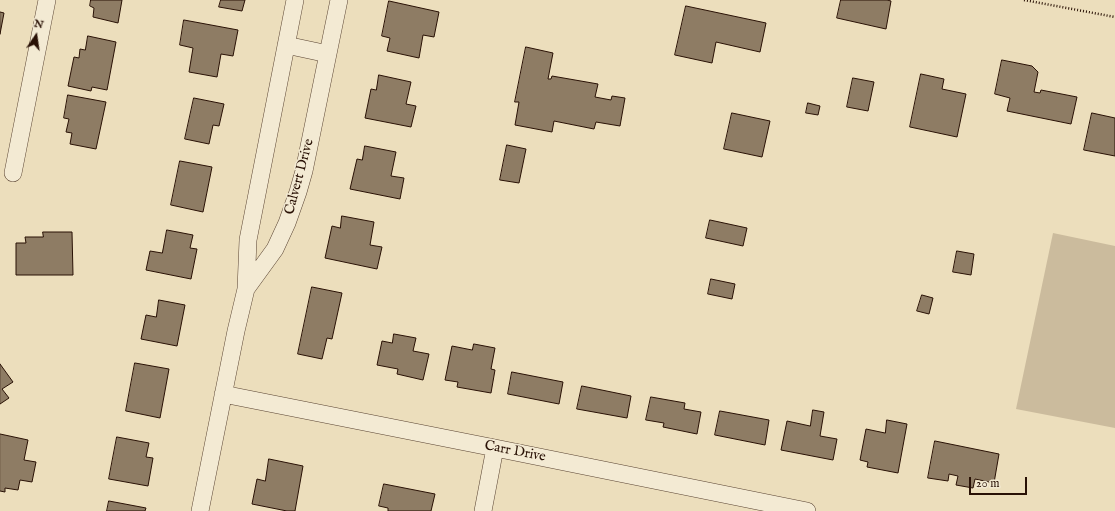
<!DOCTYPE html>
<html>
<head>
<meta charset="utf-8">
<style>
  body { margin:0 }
  #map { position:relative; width:1115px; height:511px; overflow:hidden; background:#ecdebc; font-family:"IM FELL English",serif }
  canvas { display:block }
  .north { position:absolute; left:16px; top:16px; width:40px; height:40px; -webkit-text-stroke:3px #f3ead3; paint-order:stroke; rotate:13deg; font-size:11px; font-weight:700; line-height:16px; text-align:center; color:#291105 }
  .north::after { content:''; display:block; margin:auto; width:14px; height:18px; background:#291105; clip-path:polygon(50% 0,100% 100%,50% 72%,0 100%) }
  .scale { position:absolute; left:969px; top:477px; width:58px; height:18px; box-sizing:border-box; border:2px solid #291105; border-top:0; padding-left:5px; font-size:12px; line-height:14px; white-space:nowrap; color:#291105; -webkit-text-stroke:3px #f3ead3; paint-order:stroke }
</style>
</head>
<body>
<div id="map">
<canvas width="1115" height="511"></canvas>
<div class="north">N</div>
<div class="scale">20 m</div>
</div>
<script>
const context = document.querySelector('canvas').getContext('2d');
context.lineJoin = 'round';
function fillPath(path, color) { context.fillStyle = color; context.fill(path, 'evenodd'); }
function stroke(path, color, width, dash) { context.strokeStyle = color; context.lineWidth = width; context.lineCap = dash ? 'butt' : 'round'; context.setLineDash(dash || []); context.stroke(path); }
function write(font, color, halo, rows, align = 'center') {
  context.font = font + ' "IM FELL English",serif'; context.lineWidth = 3; context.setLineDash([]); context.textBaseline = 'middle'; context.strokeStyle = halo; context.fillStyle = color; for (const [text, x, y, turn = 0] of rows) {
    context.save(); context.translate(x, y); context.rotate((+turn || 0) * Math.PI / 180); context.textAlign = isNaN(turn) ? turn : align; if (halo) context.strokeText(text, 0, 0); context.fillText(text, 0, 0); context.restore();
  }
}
fillPath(new Path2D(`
  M1053 233 1115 246V428L1016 409Z`), '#cbbb9d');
const building = new Path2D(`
  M91 0H122L118 23 93 17 94 8 90 6Z
  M221 0H245L242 11 219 7Z
  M841 0H887L891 1 886 29 837 18Z
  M389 1 439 12 434 37 423 35 419 58 387 51 390 38 382 36Z
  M686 6 766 23 760 52 716 42 712 63 675 55Z
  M0 12 4 13 0 34Z
  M184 20 238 30 233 56 221 54 217 77 189 72 193 48 180 45Z
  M88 36 116 42 107 90 92 87 91 91 68 86 74 57 79 58 80 49 85 50Z
  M526 47 553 53 548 79H551L552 76 598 84 595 97 611 100 612 96 625 98 620 126 596 122 594 129 554 121 552 132 515 125 519 102H515Z
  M1002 60 1032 66 1038 72 1034 92 1040 93 1041 90 1077 97 1071 124 1007 111 1010 98 995 94Z
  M921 74 944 79 942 89 966 94 957 137 910 127Z
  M379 75 411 82 406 104 416 106 411 127 365 118 371 89 376 90Z
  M853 78 874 82 868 111 847 107Z
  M68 95 106 102 96 149 70 144 72 133 66 132 69 119 64 118Z
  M194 98 224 104 219 126 213 125 209 144 185 139Z
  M808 103 820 106 818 115 806 113Z
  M732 113 770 121 762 157 724 149Z
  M1092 113 1115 118V156L1084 150Z
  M507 145 526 149 519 183 500 180Z
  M365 146 396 152 391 176 404 178 400 199 350 189 357 159 362 160Z
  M180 161 212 167 203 212 171 205Z
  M342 216 374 222 370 245 382 247 377 269 325 258 332 226 340 228Z
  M710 220 747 228 743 246 706 238Z
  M167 230 193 235 190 248 197 249 191 279 146 270 150 251 162 253Z
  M43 232H72L73 275H16V243H26L25 237H43Z
  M957 251 974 254 971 275 953 272Z
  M711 279 735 284 732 299 708 294Z
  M312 287 342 293 332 339 327 338 322 359 298 354Z
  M922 295 933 298 929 314 917 311Z
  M159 300 185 305 177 346 141 339 146 315 156 317Z
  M394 334 416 338 413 351 429 354 423 380 397 374 398 369 377 365 382 341 392 343Z
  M474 344 495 348 491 369 495 370 491 393 457 387 458 382 445 380 452 346 472 350Z
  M135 363 169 369 160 418 126 411Z
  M0 364 13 382 2 389 9 398 0 404Z
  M512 372 563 382 559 404 508 394Z
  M582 386 631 396 627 418 577 409Z
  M651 397 685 403 684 409 701 412 697 434 663 427 664 423 646 420Z
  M813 410 824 412 820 436 837 439 833 460 781 450 787 421 810 426Z
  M720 411 769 420 765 445 715 435Z
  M887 420 907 424 898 473 867 467 868 462 860 460 866 429 885 433Z
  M0 434 28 440 24 460 36 462 32 482 20 480 18 490 5 488V492L0 491Z
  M117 437 149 443 146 457 153 458 148 486 109 479Z
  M935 441 999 454 994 483 975 479 973 488 956 485 958 476 949 474 948 481 928 478Z
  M269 459 303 466 295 511H287L252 504 257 479 265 481Z
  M384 484 435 494 431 511H388V508L379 506Z
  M109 501 146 508 145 511H107Z`);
fillPath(building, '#8e7c64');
stroke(building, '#291105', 1);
const street = new Path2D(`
  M286 45 328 54
  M13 173 47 0
  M246 289 275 249 287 223 298 192 304 171 339 0
  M223 394 495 448 807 511
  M200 511 236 331 246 289 248 240 295 0
  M483 511 495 448`);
stroke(street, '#5a4433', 18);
stroke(new Path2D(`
  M1024 0 1115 17`), '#291105', 2.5, [1, 2]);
stroke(street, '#f3ead3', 17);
write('14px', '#291105', '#f3ead3', [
  ["Calvert Drive",300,177,-75],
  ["Carr Drive",515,452,11]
]);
</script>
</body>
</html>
